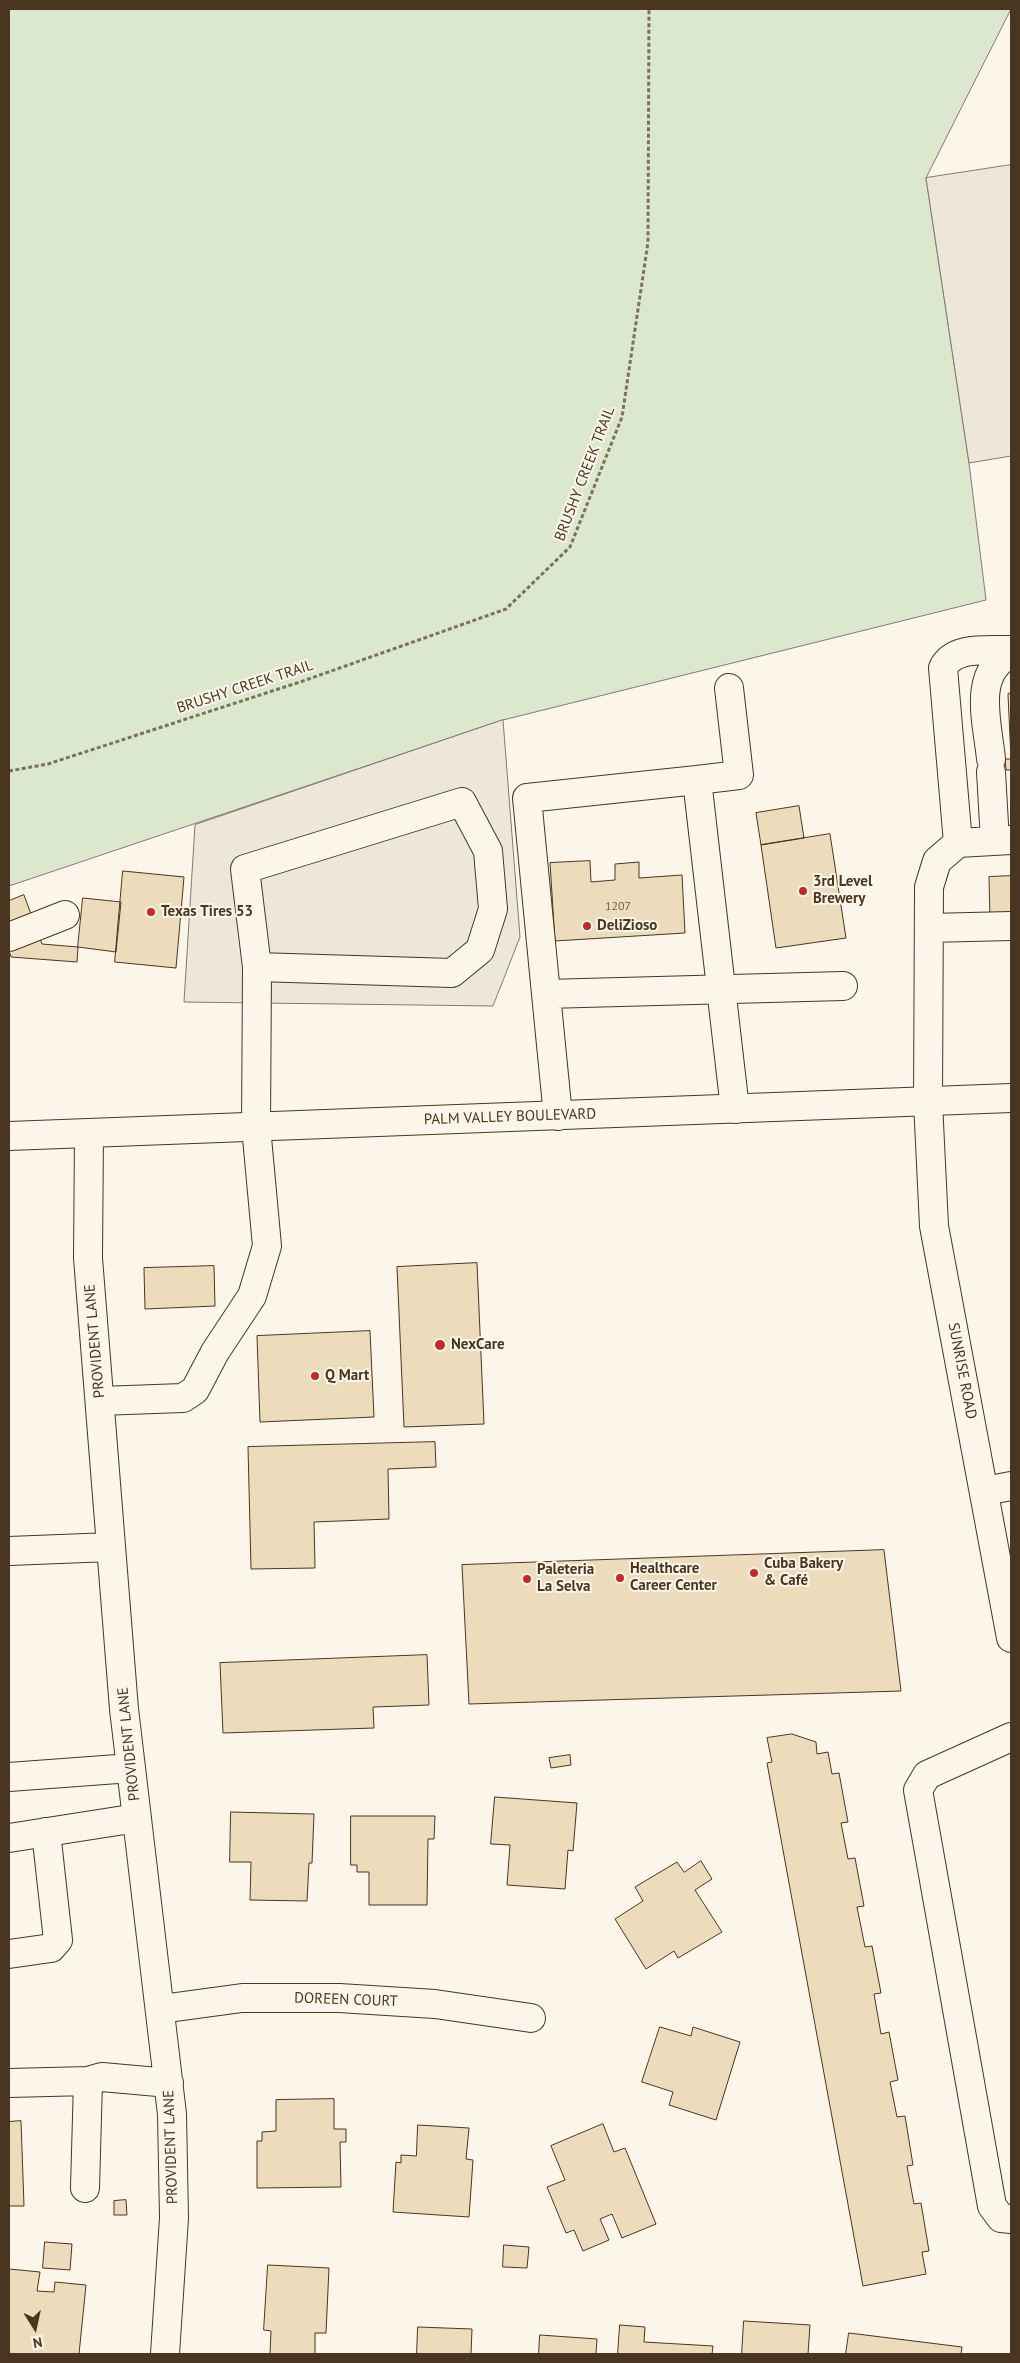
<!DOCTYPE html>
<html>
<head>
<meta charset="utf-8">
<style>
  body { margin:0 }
  #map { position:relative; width:1020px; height:2363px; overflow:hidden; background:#fbf6e9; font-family:"PT Sans",sans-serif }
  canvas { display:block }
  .frame { position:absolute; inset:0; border:10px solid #4a3520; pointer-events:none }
  .north { position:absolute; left:10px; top:2303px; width:50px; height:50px; -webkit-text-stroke:4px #fbf6e9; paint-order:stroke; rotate:170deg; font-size:14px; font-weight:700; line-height:20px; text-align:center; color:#4a3520 }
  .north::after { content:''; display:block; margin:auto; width:18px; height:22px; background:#4a3520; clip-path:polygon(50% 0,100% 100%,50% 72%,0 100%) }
</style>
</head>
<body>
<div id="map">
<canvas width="1020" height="2363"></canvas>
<div class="frame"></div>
<div class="north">N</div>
</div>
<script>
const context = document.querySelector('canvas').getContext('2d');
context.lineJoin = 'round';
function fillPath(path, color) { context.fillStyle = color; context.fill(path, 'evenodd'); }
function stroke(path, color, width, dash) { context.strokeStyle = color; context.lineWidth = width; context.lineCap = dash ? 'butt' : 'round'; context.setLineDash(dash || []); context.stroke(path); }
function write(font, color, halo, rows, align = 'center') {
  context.font = font + ' "PT Sans",sans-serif'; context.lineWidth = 4; context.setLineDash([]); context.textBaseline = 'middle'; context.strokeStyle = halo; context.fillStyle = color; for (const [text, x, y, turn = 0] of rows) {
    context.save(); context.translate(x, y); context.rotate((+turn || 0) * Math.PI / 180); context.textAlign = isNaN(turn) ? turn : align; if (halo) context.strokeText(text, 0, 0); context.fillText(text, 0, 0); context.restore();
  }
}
const green = new Path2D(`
  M9 9H1011L926 178 969 463 986 600 503 720 9 886Z`);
fillPath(green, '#dce7d0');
stroke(green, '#887966', 1);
const parking = new Path2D(`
  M1011 165V456L969 463 926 178Z
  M503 720 520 937 493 1006 184 1002 195 825Z`);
fillPath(parking, '#ede7d9');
stroke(parking, '#887966', 1);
const building = new Path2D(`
  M1011 693V770H1006L1005 759H1011L1008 694Z
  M799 806 804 838 761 845 756 813Z
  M830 834 846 938 776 948 761 845Z
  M590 861 591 882 615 880V864L639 862V878L682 875 685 933 555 941 550 863Z
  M123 871 184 877 176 968 115 962Z
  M1011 876V919L990 920 989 877Z
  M24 895 42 944 78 947 77 962 11 957 9 950V901Z
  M83 898 121 902 116 952 78 947Z
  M477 1263 484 1424 404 1427 397 1267Z
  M214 1266 215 1306 145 1309 144 1268Z
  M370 1331 374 1417 260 1422 257 1336Z
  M435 1442 436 1467 388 1469 389 1519 314 1522 315 1568 251 1569 248 1447Z
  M884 1550 901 1691 469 1704 462 1565Z
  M427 1655 429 1705 373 1707 374 1728 223 1733 220 1663Z
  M792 1734 816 1742 817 1754 828 1752 832 1774 839 1773 848 1822 841 1823 848 1859 855 1858 864 1906 857 1907 865 1947 872 1946 881 1993 874 1994 881 2034 889 2032 898 2080 890 2082 897 2117 905 2116 913 2165 907 2166 914 2204 921 2203 929 2251 922 2252 926 2274 863 2286 767 1763 772 1762 767 1738Z
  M570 1755 571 1765 551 1768 549 1758Z
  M495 1797 577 1803 573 1851 568 1850 565 1889 507 1885 510 1845 491 1844Z
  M231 1812 314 1814 312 1863H309L307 1901 250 1900 251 1862H230Z
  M351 1816H435L434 1839H428L427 1905H369V1872H357V1865H351Z
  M701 1861 712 1879 695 1890 722 1932 678 1958 674 1951 646 1969 615 1919 643 1901 635 1887 677 1862 684 1872Z
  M660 2027 691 2036 693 2027 740 2042 716 2120 669 2105 673 2092 642 2082Z
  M334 2099V2129H346V2142H340L341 2187 257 2188V2141H262V2132L276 2131V2100Z
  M21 2121 24 2206H9V2122Z
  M603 2124 614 2152 625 2148 656 2224 622 2238 612 2214 600 2219 609 2240 583 2251 574 2230 566 2233 547 2187 565 2180 551 2146Z
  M418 2125 469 2128 466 2159 473 2160 469 2217 393 2212 396 2162 401 2163V2155L416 2156Z
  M126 2200 127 2215H114V2201Z
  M45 2242 72 2244 70 2270 43 2268Z
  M504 2245 529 2247 527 2268 503 2267Z
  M268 2265 329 2268 326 2333H315V2354H270L271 2331 264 2330Z
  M9 2269 40 2272 37 2291 54 2292 55 2282 86 2285 79 2354H9Z
  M744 2321 810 2325 808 2354H742Z
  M620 2325 645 2327 644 2342 713 2346 712 2354H618Z
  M418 2327 472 2329 471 2354H417Z
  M849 2333 962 2347 961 2354H846Z
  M540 2335 597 2339 596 2354H539Z`);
fillPath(building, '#ecdcbc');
stroke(building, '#4a3520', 1);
const minor = new Path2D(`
  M991 759C988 725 971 672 1011 654
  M991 772 995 841
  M697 780 739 775 729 688
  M958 843 943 668C954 645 990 651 1011 650
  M929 928 1011 926
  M9 937 65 915
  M546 994 527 798 697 780 735 1109
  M928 1102 929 887 937 861 958 843 1011 840
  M558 1116 546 994 843 986
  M89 1133 88 1258 124 1709 172 2114 174 2218 165 2354
  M100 1401 183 1398 195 1390 215 1352 252 1296 267 1246 256 1127 257 967 452 973 480 950 493 909 488 851 462 802 245 869 257 967
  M985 1491 1011 1486
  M9 1551 111 1547
  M1011 1737 927 1775 918 1790 992 2206 1001 2218 1011 2219
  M9 1777 131 1768
  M9 1838 137 1818
  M9 1954 51 1948 58 1940 46 1832
  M161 2009 242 1998H339L435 2004 531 2018
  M9 2083 88 2081
  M85 2188 88 2081 102 2077 169 2083`);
const major = new Path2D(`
  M928 1102 934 1226 1011 1638`);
const highway = new Path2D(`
  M9 1136 1011 1098`);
stroke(minor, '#4a3520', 30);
stroke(major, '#4a3520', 30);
stroke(highway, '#4a3520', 30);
stroke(new Path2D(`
  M9 771 48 764 303 681 506 609 570 547 622 417 648 242 649 9`), '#7f6f5c', 3, [4, 2.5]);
stroke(minor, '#fbf6e9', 28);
stroke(major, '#fbf6e9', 28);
stroke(highway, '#fbf6e9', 28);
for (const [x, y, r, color] of [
  [803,891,5,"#c62828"],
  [151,912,5,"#c62828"],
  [587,926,5,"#c62828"],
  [440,1345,6,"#c62828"],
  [315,1376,5,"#c62828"],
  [754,1573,5,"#c62828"],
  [620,1578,5,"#c62828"],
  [527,1579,5,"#c62828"]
]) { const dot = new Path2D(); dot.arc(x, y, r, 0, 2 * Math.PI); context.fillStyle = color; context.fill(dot); stroke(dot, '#fbf6e9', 2); }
write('12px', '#725f47', null, [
  ["1207",618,907]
]);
write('15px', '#4a3520', '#fbf6e9', [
  ["BRUSHY CREEK TRAIL",585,474,-69],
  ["BRUSHY CREEK TRAIL",245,687,-18],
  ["PALM VALLEY BOULEVARD",510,1117,-2],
  ["PROVIDENT LANE",95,1341,-95],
  ["SUNRISE ROAD",962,1371,79],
  ["PROVIDENT LANE",129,1744,-96],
  ["DOREEN COURT",346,2000,2],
  ["PROVIDENT LANE",171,2147,-92]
]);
write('bold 15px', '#4a3520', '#fbf6e9', [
  ["3rd Level",813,882],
  ["Brewery",813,899],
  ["Texas Tires 53",161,912],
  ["DeliZioso",597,926],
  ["NexCare",451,1345],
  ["Q Mart",325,1376],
  ["Cuba Bakery",764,1564],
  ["& Café",764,1581],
  ["Healthcare",630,1569],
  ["Career Center",630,1586],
  ["Paleteria",537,1570],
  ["La Selva",537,1587]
], 'left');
</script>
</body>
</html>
